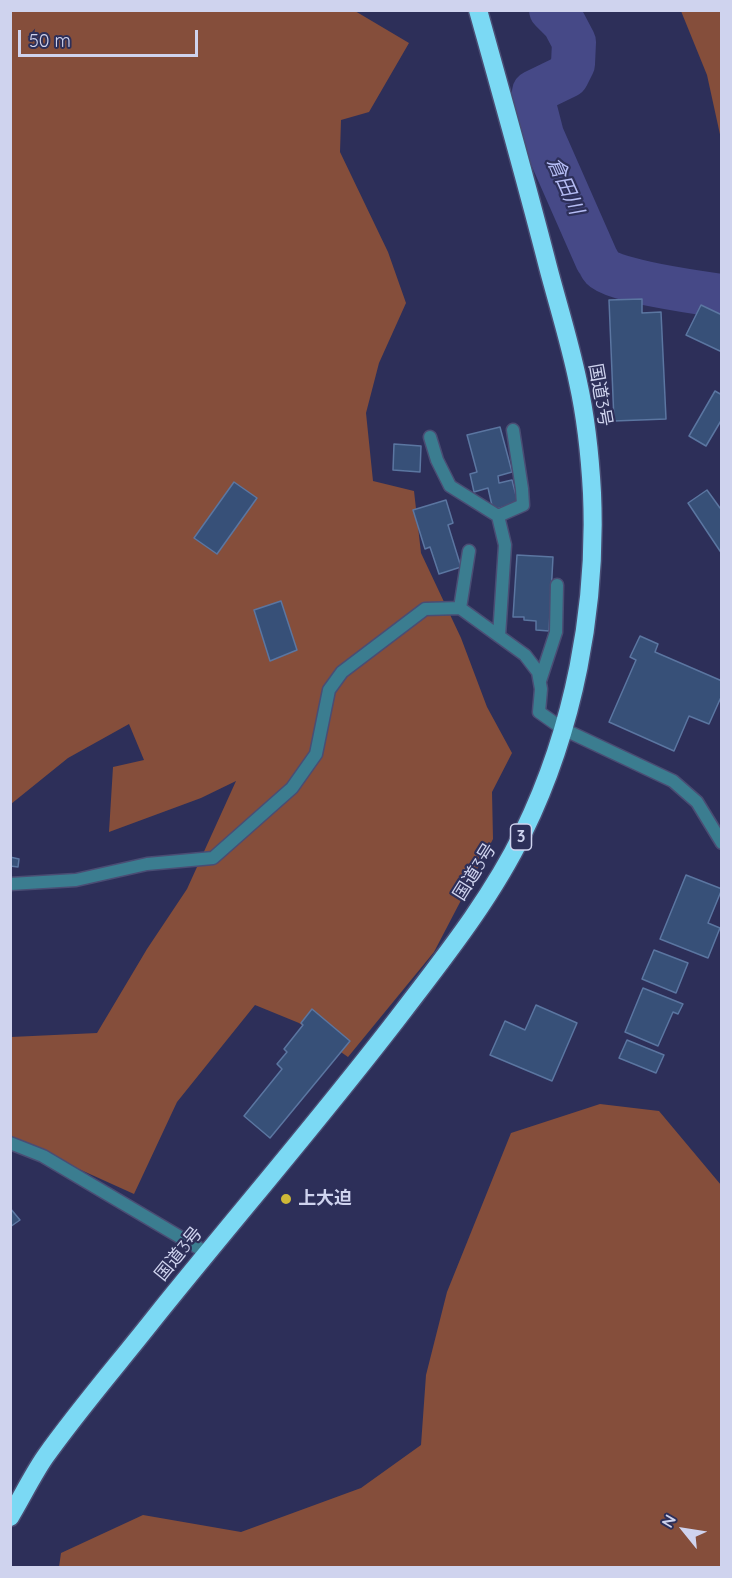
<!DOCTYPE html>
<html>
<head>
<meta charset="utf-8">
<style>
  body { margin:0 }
  #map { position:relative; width:732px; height:1578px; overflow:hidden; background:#2d2f59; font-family:Quicksand,sans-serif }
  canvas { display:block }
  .frame { position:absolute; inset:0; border:12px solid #cfd3ee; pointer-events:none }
  .north { position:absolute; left:654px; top:1500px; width:60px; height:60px; -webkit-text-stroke:4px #2d2f59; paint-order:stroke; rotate:300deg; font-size:16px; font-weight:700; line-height:24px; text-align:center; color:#cfd3ee }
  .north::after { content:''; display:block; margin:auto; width:21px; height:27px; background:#cfd3ee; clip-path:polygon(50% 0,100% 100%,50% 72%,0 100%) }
  .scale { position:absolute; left:18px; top:30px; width:180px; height:27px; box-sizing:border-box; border:3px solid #cfd3ee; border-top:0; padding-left:8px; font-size:18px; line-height:21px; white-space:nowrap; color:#cfd3ee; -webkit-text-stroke:4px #2d2f59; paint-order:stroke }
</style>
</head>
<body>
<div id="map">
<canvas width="732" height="1578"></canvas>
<div class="frame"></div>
<div class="north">N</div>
<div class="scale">50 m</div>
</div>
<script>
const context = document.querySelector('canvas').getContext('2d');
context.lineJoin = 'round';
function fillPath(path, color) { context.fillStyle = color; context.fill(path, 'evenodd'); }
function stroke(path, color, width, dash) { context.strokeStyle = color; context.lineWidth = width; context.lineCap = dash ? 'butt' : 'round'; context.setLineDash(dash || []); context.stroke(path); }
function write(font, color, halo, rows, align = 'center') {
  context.font = font + ' Quicksand,"Noto Sans JP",sans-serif'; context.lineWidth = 4.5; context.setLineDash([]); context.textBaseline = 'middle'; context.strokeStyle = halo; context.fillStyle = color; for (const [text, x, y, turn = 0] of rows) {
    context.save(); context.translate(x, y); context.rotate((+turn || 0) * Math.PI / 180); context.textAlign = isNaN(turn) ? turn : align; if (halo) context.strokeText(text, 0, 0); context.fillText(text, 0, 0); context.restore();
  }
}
fillPath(new Path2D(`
  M11 11H355L409 43 369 112 341 120 340 152 388 252 406 303 379 363 366 413 373 481 414 491 421 553 461 638 487 707 512 753 492 792 493 839 434 952 348 1057 299 1023 255 1005 177 1102 134 1194 30 1147 11 1140V1037L97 1033 147 949 187 889 236 781 201 798 109 832 113 767 144 760 129 724 68 758 11 804Z
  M681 11H721V139L707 75Z
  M600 1104 659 1111 721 1185V1567H59L61 1553 143 1515 241 1532 361 1488 421 1445 426 1375 447 1292 511 1133Z`), '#854e3b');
stroke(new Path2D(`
  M551 10 564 23 574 42 573 64 567 76 534 92 533 100 542 135 597 260C599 262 600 266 602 268 614 281 701 293 722 296`), '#464987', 44);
const building = new Path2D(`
  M642 299V313L661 312 666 419 614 421 609 300Z
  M701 305 722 315V352L686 335Z
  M715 391 722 395V419L706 446 689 436Z
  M500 427 512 472 498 476 499 483 512 480 518 503 493 510 488 488 474 492 470 474 477 472 467 435Z
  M394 444 421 446 420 472 393 470Z
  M234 482 257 498 217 554 194 538Z
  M707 490 720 508 722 507V554L688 503Z
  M446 500 453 523 448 525 461 567 439 574 430 547 425 549 413 510Z
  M517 555 553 557 549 631 536 630V621L524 620V617H513Z
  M281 601 297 650 270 661 254 610Z
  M640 636 658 644 655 652 722 681V695L709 724 689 716 674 751 609 722 636 660 630 657Z
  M10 857 19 859 18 867 10 866Z
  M686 875 722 889 708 923 720 928 708 958 660 939Z
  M654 950 688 963 676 993 642 979Z
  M643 988 683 1004 678 1014 673 1012 658 1046 625 1032Z
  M536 1005 577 1023 552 1081 490 1055 505 1021 525 1030Z
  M312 1009 350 1041 270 1138 244 1116 282 1069 277 1064 287 1052 284 1049 303 1025 301 1023Z
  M627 1040 664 1055 656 1073 619 1058Z
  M10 1208 20 1220 10 1227Z`);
fillPath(building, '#375078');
stroke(building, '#5b76a1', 1.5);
const street = new Path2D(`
  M430 437 437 460 450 486 498 516 505 545 499 636
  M498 516 523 505 522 489 513 430
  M460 608 469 551
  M540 681 556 632 557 585
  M10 884 76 880 147 864 213 858 292 788 316 754 329 690 342 672 425 609 460 608 525 655 538 672 541 689 539 712 563 729 673 781 697 802 722 843
  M10 1143 43 1156 207 1253`);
const highway = new Path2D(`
  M10 1517C22 1497 32 1476 45 1457 79 1409 119 1363 156 1316 238 1214 324 1115 404 1010 446 955 492 897 523 833 574 729 597 608 592 493 590 456 586 418 578 382 570 343 558 305 548 267 526 181 502 96 478 10`);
stroke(street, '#4a4d74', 15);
stroke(highway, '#4a4d74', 21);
stroke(street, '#3b7d90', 12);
stroke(highway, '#7bd9f4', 18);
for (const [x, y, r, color] of [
  [286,1199,6,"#cfb837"]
]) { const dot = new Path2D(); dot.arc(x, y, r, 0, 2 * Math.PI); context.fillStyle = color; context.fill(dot); stroke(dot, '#2d2f59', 2); }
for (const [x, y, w] of [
  [521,837,21]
]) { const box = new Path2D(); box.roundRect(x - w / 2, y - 13, w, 26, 4.5); context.fillStyle = '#2d2f59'; context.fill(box); stroke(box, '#cfd3ee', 1.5); }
write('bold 16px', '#cfd3ee', null, [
  ["3",521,837]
]);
write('18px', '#cfd3ee', '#2d2f59', [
  ["国道3号",600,395,80],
  ["国道3号",475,872,-58],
  ["国道3号",179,1254,-51]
]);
write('bold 18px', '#cfd3ee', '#2d2f59', [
  ["上大迫",298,1199]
], 'left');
write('italic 20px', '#b5bcf4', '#2d2f59', [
  ["倉田川",565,186,66]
]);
</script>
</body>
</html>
